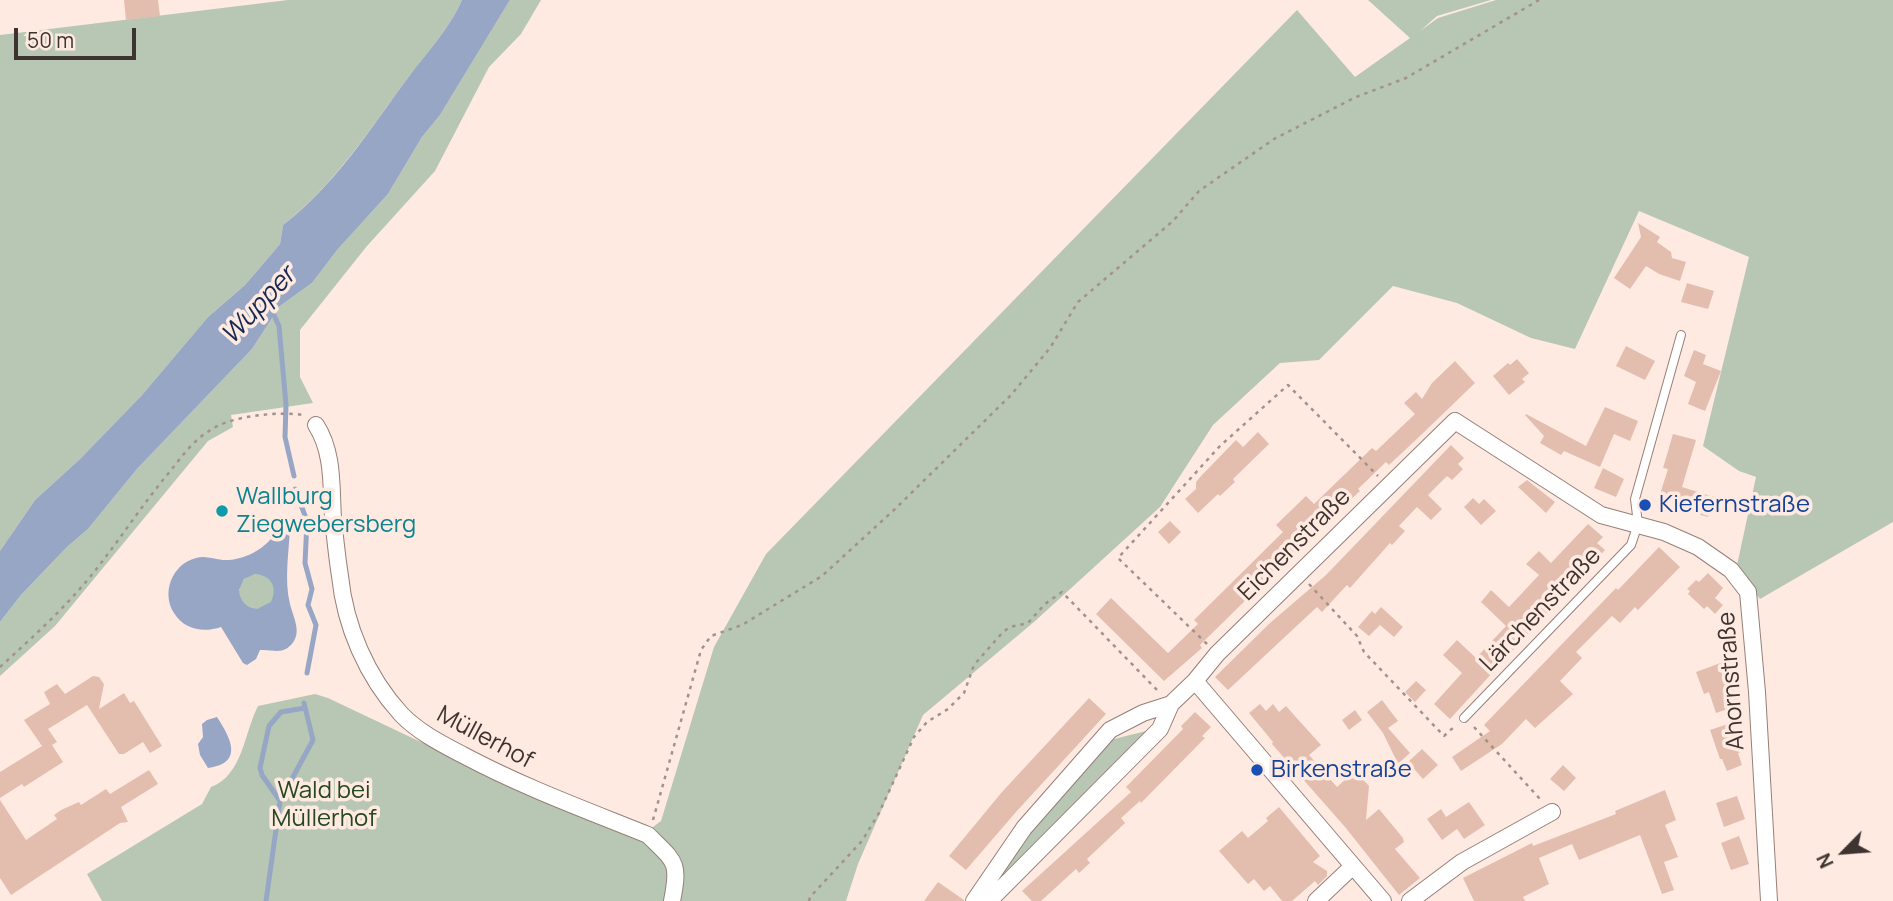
<!DOCTYPE html>
<html>
<head>
<meta charset="utf-8">
<style>
  body { margin:0 }
  #map { position:relative; width:1893px; height:901px; overflow:hidden; background:#ffeae2; font-family:Manrope,sans-serif }
  canvas { display:block }
  .north { position:absolute; left:1809px; top:817px; width:70px; height:70px; -webkit-text-stroke:5px #ffeae2; paint-order:stroke; rotate:245deg; font-size:19px; font-weight:700; line-height:28px; text-align:center; color:#3d332f }
  .north::after { content:''; display:block; margin:auto; width:24px; height:32px; background:#3d332f; clip-path:polygon(50% 0,100% 100%,50% 72%,0 100%) }
  .scale { position:absolute; left:14px; top:28px; width:122px; height:32px; box-sizing:border-box; border:4px solid #3d332f; border-top:0; padding-left:9px; font-size:21px; line-height:24px; white-space:nowrap; color:#3d332f; -webkit-text-stroke:5px #ffeae2; paint-order:stroke }
</style>
</head>
<body>
<div id="map">
<canvas width="1893" height="901"></canvas>
<div class="north">N</div>
<div class="scale">50 m</div>
</div>
<script>
const context = document.querySelector('canvas').getContext('2d');
context.lineJoin = 'round';
function fillPath(path, color) { context.fillStyle = color; context.fill(path, 'evenodd'); }
function stroke(path, color, width, dash) { context.strokeStyle = color; context.lineWidth = width; context.lineCap = dash ? 'butt' : 'round'; context.setLineDash(dash || []); context.stroke(path); }
function write(font, color, halo, rows, align = 'center') {
  context.font = font + ' Manrope,sans-serif'; context.lineWidth = 7; context.setLineDash([]); context.textBaseline = 'middle'; context.strokeStyle = halo; context.fillStyle = color; for (const [text, x, y, turn = 0] of rows) {
    context.save(); context.translate(x, y); context.rotate((+turn || 0) * Math.PI / 180); context.textAlign = isNaN(turn) ? turn : align; if (halo) context.strokeText(text, 0, 0); context.fillText(text, 0, 0); context.restore();
  }
}
fillPath(new Path2D(`
  M288 0H462C449 30 426 53 407 79 369 131 334 185 283 225L280 244 245 285 208 317 142 395 80 459 35 500 0 551V35Z
  M510 0H541L521 34 489 67 435 171 367 246 300 330V377L313 403 231 415 233 427 208 441 55 626 0 676V622L21 595 67 547 88 529 137 469 252 349 280 306 312 283 338 249 388 194 422 137 440 115Z
  M1368 0H1491L1437 16 1420 31 1438 18 1496 0H1893V522L1760 599 1736 570 1756 477 1739 471 1703 446 1749 257 1639 211 1575 349 1531 338 1457 303 1393 286 1319 360 1280 363 1213 425 1160 507 1034 622 923 715 858 864 846 901H102L87 874 202 804 211 787C243 775 244 733 258 706L315 694 328 698 444 753 638 838 661 821 714 647 766 554 1297 10 1355 77 1410 38Z
  M239 592a18 18 0 1 1 36 0a18 18 0 1 1-36 0Z
  M1154 729 1009 875 1001 870 1050 806 1110 740Z`), '#b7c7b3');
fillPath(new Path2D(`
  M462 0H510L440 115 422 137 388 194 338 249 312 283 280 306 252 349 137 469 88 529 67 547 21 595 0 622V551L35 500 80 459 142 395 208 317 245 285 280 244 283 225C334 186 369 131 407 79 426 53 449 30 462 0Z
  M279 526 290 527C289 552 284 580 290 604 293 617 303 633 291 645 281 655 272 649 260 650L256 659 247 665 243 663 221 627C204 633 184 630 174 613 161 593 172 564 196 558 205 555 214 559 223 560 246 561 271 546 279 526ZM255 574C271 575 278 587 271 602L257 609C246 608 240 601 239 590L244 579Z
  M217 717C230 737 245 763 208 768L200 755 198 744 203 737 202 724 207 720Z`), '#98a6c5');
stroke(new Path2D(`
  M272 311 279 326 286 405 285 437 294 476
  M295 489 307 521 305 563 312 589 308 605 316 625 307 673
  M280 801 313 740 304 703
  M266 901 280 801 262 775 260 768 269 726 281 712 305 708`), '#98a6c5', 5);
fillPath(new Path2D(`
  M124 0H158L160 16 126 20Z
  M1638 223 1660 237 1657 242 1671 252 1672 258 1686 262 1680 281 1659 274 1646 266 1630 289 1614 278 1641 237Z
  M1687 283 1714 291 1708 309 1681 302Z
  M1626 346 1655 361 1645 380 1616 366Z
  M1694 350 1706 355 1703 364 1721 371 1705 411 1688 404 1696 382 1684 376Z
  M1517 359 1529 373 1522 379 1525 382 1509 395 1493 376 1508 363 1510 365Z
  M1455 361 1475 383 1420 436 1389 465 1386 462 1358 489 1360 491 1329 520 1328 518 1253 591 1254 592 1200 645 1202 648 1164 681 1096 614 1111 598 1168 653 1198 624 1194 620 1283 532 1276 525 1306 496 1314 504 1372 448 1376 451 1415 414 1404 403 1416 392 1422 399 1432 383Z
  M1605 407 1638 421 1630 441 1614 434 1600 467 1564 451 1561 455 1540 443 1544 436 1525 415 1526 414 1586 446Z
  M1258 432 1269 444 1233 479 1235 482 1220 496 1218 494 1198 513 1185 499 1196 489V482L1201 476 1236 440 1243 447Z
  M1673 434 1696 440 1682 487 1714 497 1708 517 1676 508 1679 500 1660 494 1668 469 1663 468Z
  M1451 445 1464 458 1458 464 1463 469 1452 480 1447 476 1428 495 1442 509 1431 520 1417 507 1399 526 1405 531 1392 545 1390 543 1350 588 1347 585 1322 612 1317 607 1228 690 1215 677 1270 623 1326 575Z
  M1603 468 1624 479 1616 497 1594 488Z
  M1527 480 1555 502 1546 513 1518 487Z
  M1473 498 1479 504 1484 499 1496 511 1481 525 1464 507Z
  M1170 521 1181 532 1169 544 1158 532Z
  M1588 524 1603 537 1597 543 1605 550 1450 719 1434 704 1462 673 1443 655 1457 640 1476 658 1506 626 1481 602 1491 590 1509 607 1539 575 1526 564 1539 551 1551 563Z
  M1659 547 1680 567 1638 610 1635 607 1620 623 1612 616 1576 652 1582 658 1560 681 1573 694 1535 728 1526 719 1502 744 1461 771 1452 757 1490 731 1484 725 1616 588 1618 590Z
  M1708 573 1723 588 1715 598 1723 605 1715 614 1707 606 1704 609 1688 594 1690 591 1687 589 1696 580 1699 582Z
  M1381 607 1403 627 1394 637 1380 625 1369 636 1358 627 1372 611 1375 614Z
  M1726 661 1731 673 1728 674 1739 705 1716 713 1709 692 1704 694 1696 672Z
  M93 676 99 677 104 684 99 709 124 693 130 703 134 701 162 746 150 753 143 742 124 754H119L87 705 48 729 57 742 52 745 63 762 24 787 22 784 0 798V772L42 746 24 720 50 704 44 692 57 684 65 694Z
  M1416 681 1426 690 1415 702 1405 692Z
  M1089 698 1106 714 1016 812 966 870 949 856 1002 792Z
  M1382 700 1398 721 1388 728 1410 753 1398 764 1383 733 1367 712Z
  M1260 704 1266 711 1273 704 1279 712 1286 706 1321 745 1309 755 1337 787 1355 771 1369 786 1366 820 1379 809 1403 838 1404 842 1395 849 1420 878 1399 895 1345 827 1272 744 1273 742 1249 713Z
  M1355 710 1362 720 1349 730 1342 720Z
  M1195 712 1211 727 1202 736 1205 738 1141 803 1140 801 1121 818 1125 823 1087 859 1090 863 1079 873 1076 869 1041 901H1032L1022 891 1131 792 1126 787 1183 729 1181 726Z
  M1731 723 1741 752 1738 753 1742 765 1727 771 1722 759H1720L1710 730Z
  M1422 749 1438 765 1423 779 1408 762Z
  M1563 765 1576 778 1564 791 1550 779Z
  M149 770 158 784 121 807 128 822 120 823 11 895 0 878V800L26 840 57 819 54 815 61 810 79 802 81 805 106 789 110 794Z
  M1665 790 1676 820 1665 825 1678 857 1664 862 1674 890 1662 894 1640 835 1579 860 1572 844 1539 858 1549 884 1523 897 1525 901H1474L1463 878 1532 843 1533 846 1616 814 1615 811Z
  M1737 796 1745 819 1724 827 1716 803Z
  M1469 802 1485 825 1464 839 1457 829 1442 840 1427 819 1441 809 1446 817Z
  M1279 807 1320 856 1313 862 1327 871V876L1318 885 1315 881 1292 901H1282L1270 886 1264 891 1254 879 1248 884 1219 851 1242 831 1248 838 1268 821 1266 818Z
  M1739 836 1749 864 1731 870 1721 843Z
  M938 882 964 900V901H924Z`), '#e3beaf');
const service = new Path2D(`
  M1464 718 1631 545 1638 524 1635 499 1681 335`);
const minor = new Path2D(`
  M316 425C334 453 331 487 333 518 335 537 337 557 340 576 345 626 367 677 401 714 418 732 442 744 463 755 523 787 586 810 648 835 675 862 680 861 672 901
  M1195 681 1383 901
  M974 901 1024 828 1110 730 1143 713 1171 704 1195 681 1217 654 1455 421 1601 515 1664 532 1698 547 1731 570 1748 592 1757 692 1769 901
  M989 901 1160 729 1171 704
  M1316 901 1353 866
  M1410 901 1462 862 1552 812`);
stroke(service, '#967f76', 10);
stroke(minor, '#967f76', 18);
stroke(new Path2D(`
  M1309 584 1357 636 1364 652 1444 736 1456 725
  M1207 644 1118 558 1220 446 1288 385 1378 476
  M0 667C33 637 66 607 94 572 121 538 144 502 172 469 182 456 194 440 209 431 229 416 278 411 303 415
  M1474 727 1540 799
  M653 820 701 650 711 636 742 625 822 576 895 509 1011 395 1050 348 1078 302 1173 221 1199 191 1274 139 1356 97 1406 78 1539 0
  M809 901 810 897 862 841 879 813 914 737 927 722 948 709 964 693 974 665 1003 632 1010 627 1028 623 1045 604 1062 592 1159 692`), '#a1928b', 2.5, [3.5, 5]);
stroke(service, '#fff', 8);
stroke(minor, '#fff', 16);
for (const [x, y, r, color] of [
  [1645,505,7,"#1a4fb4"],
  [222,511,7,"#0f9aa8"],
  [1257,770,7,"#1a4fb4"]
]) { const dot = new Path2D(); dot.arc(x, y, r, 0, 2 * Math.PI); context.fillStyle = color; context.fill(dot); stroke(dot, '#ffeae2', 2.5); }
write('24px', '#0d838f', '#ffeae2', [
  ["Wallburg",236,497],
  ["Ziegwebersberg",236,525]
], 'left');
write('24px', '#164399', '#ffeae2', [
  ["Kiefernstraße",1659,505],
  ["Birkenstraße",1271,770]
], 'left');
write('24px', '#3d332f', '#ffeae2', [
  ["Eichenstraße",1295,545,-45],
  ["Lärchenstraße",1541,610,-46],
  ["Ahornstraße",1732,681,-94],
  ["Müllerhof",485,738,28]
]);
write('24px', '#264820', '#ffeae2', [
  ["Wald bei",324,791],
  ["Müllerhof",324,819]
]);
write('italic 26px', '#172951', '#ffeae2', [
  ["Wupper",259,306,-47]
]);
</script>
</body>
</html>
